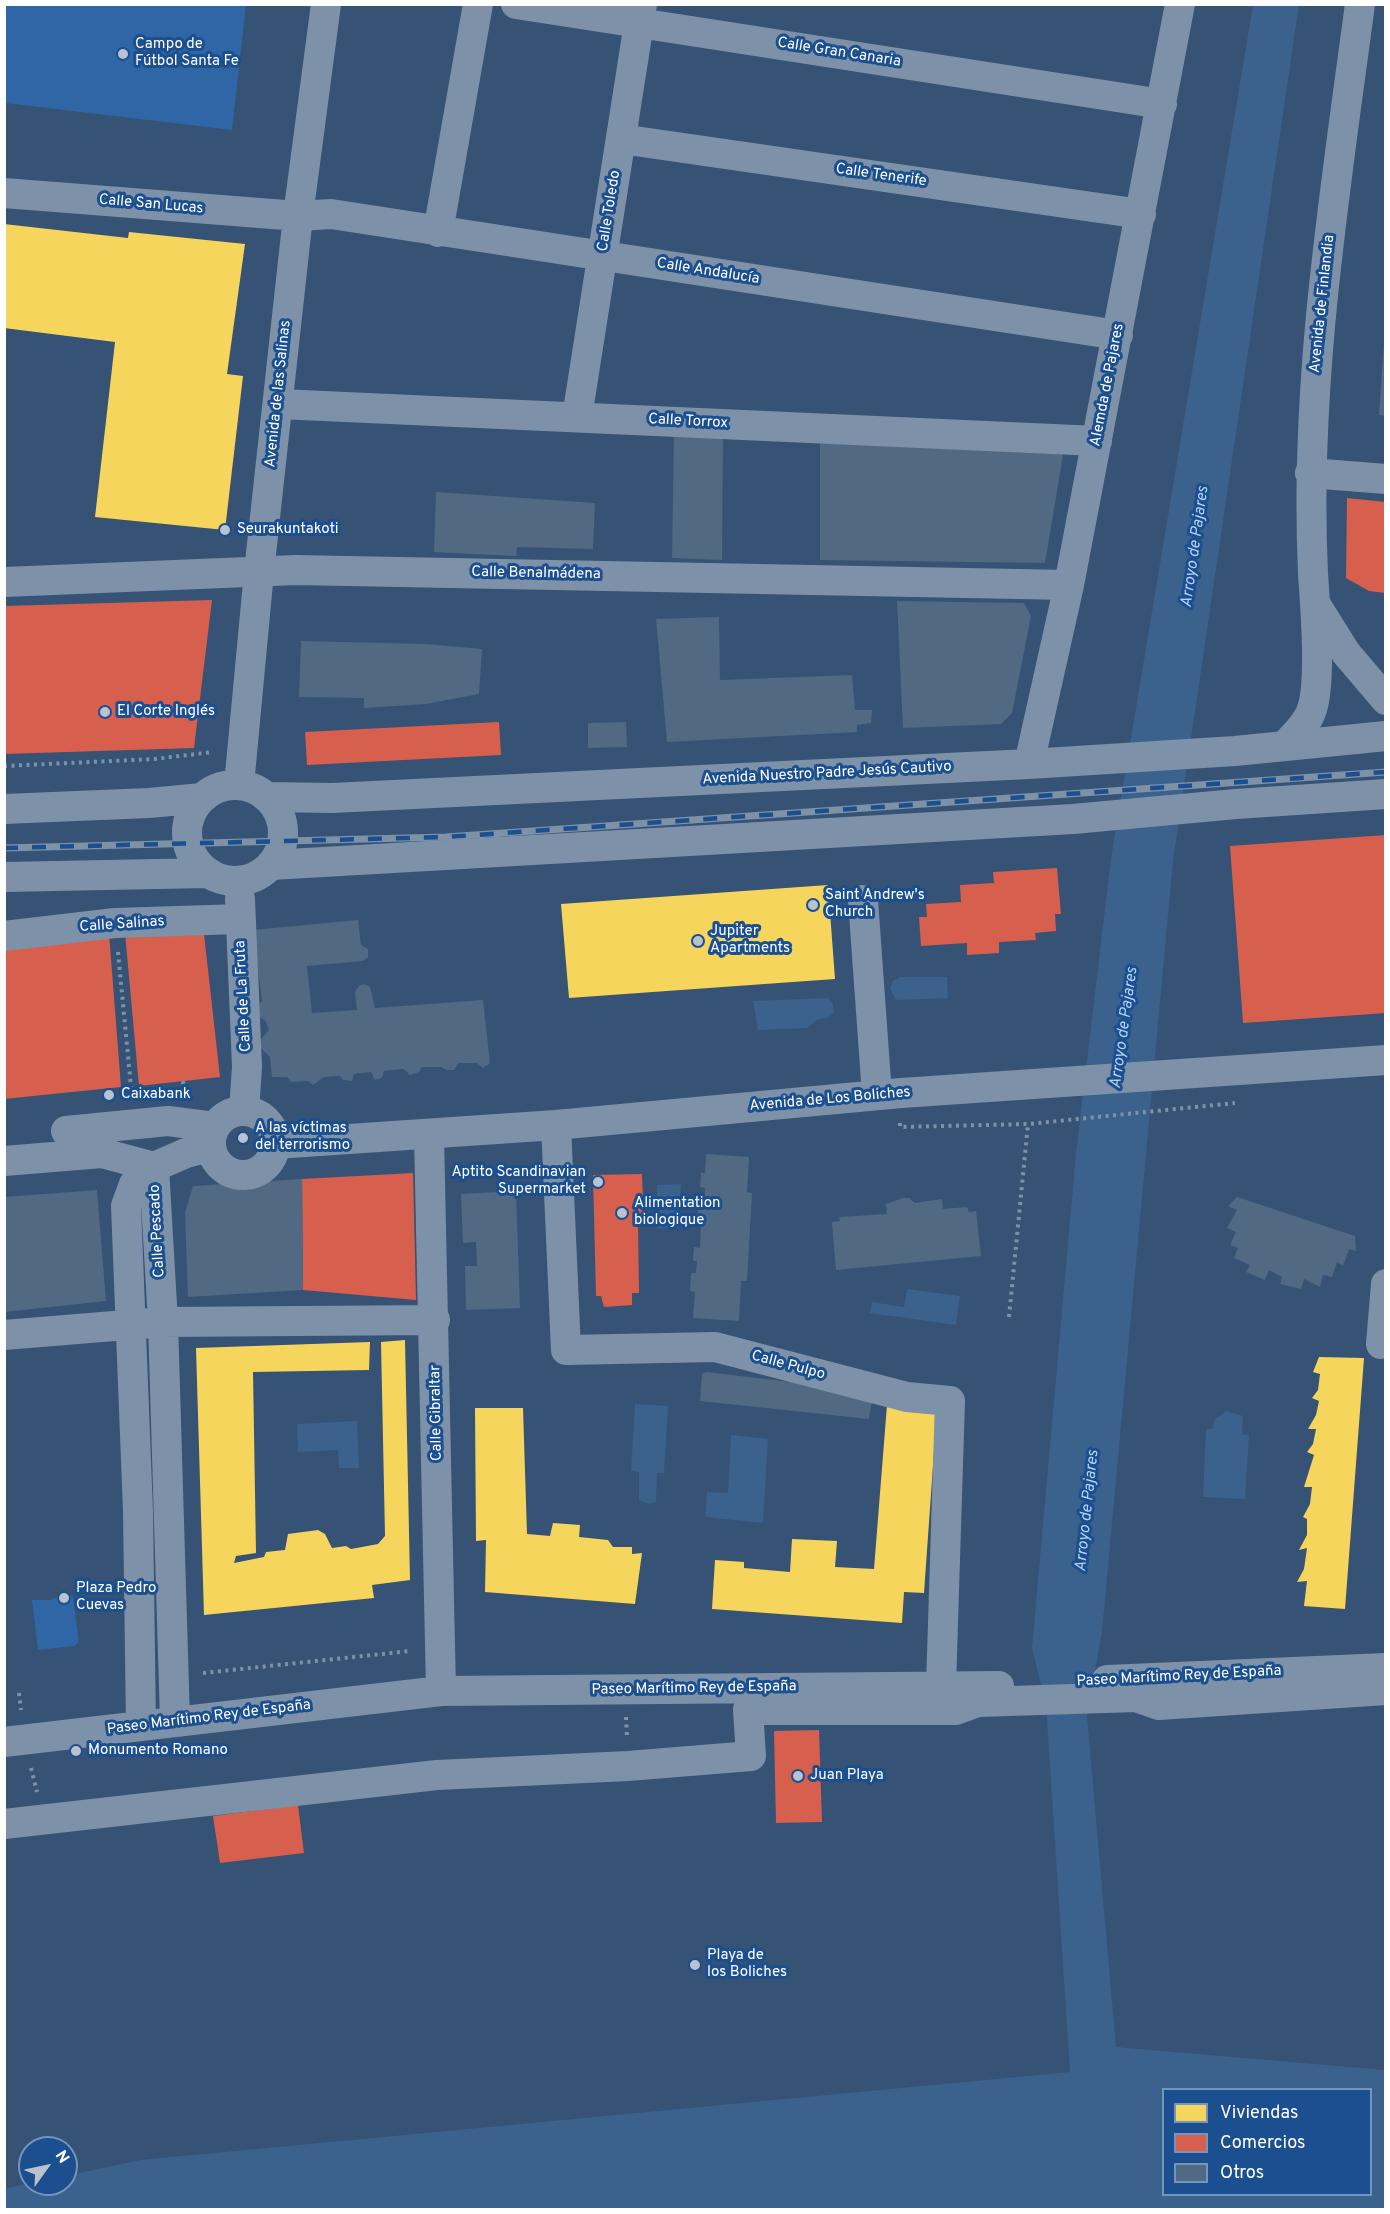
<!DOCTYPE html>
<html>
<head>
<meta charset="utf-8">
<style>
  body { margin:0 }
  #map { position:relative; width:1390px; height:2214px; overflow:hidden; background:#365274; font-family:Overpass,sans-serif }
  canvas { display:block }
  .frame { position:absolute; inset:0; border:6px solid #fff; pointer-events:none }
  .legend { position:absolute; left:1162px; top:2088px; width:210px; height:108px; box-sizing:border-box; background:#1b4f8f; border:2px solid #7695bc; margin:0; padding:8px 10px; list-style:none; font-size:18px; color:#fff }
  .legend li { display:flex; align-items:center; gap:12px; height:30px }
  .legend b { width:30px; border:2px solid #7695bc }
  .north { position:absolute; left:18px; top:2136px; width:60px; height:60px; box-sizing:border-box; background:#1b4f8f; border:2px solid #7695bc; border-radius:50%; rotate:57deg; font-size:16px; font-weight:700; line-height:24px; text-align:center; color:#fff }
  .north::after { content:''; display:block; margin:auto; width:21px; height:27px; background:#b9c2ce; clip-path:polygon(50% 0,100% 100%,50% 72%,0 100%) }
</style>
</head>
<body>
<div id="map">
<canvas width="1390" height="2214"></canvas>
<div class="frame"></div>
<ul class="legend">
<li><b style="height:16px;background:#f6d55c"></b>Viviendas</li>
<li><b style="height:16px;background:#d6604d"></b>Comercios</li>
<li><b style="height:16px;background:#526984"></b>Otros</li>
</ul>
<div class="north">N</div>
</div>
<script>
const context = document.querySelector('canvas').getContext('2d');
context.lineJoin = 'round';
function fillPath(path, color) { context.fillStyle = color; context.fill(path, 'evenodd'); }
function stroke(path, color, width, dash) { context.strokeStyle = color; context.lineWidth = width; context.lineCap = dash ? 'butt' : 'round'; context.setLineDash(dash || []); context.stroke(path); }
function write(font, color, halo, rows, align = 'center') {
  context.font = font + ' Overpass,sans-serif'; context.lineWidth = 6; context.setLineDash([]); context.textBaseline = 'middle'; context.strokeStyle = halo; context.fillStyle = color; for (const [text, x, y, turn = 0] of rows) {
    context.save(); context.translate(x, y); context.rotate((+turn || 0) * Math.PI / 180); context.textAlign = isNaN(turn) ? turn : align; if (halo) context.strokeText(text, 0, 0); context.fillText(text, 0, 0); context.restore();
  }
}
fillPath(new Path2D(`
  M5 4 246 5 232 130 5 103Z
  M67 1593 73 1597 79 1642 74 1646 38 1650 32 1600H50Z`), '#2f66a5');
fillPath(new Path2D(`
  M1253 5H1299L1173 861 1102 1632 1087 1716 1116 2047 1385 2070V2209L5 2210 4 2189 30 2183 66 2184V2176L140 2160 1070 2072 1046 1705 1032 1648 1076 1153 1111 858ZM1164 2090H1370V2194H1164Z
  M900 977H947L948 998 896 1000 890 989 893 981Z
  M828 998 833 1003 834 1013 827 1018 818 1019 807 1028 758 1030 753 1001Z
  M681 1184 678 1228 657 1229V1185Z
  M907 1289 960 1296 956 1325 870 1313 872 1302 904 1307Z
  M635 1404 668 1406 664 1473H657L656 1502 648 1504 639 1500V1472L631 1471Z
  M1226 1411 1243 1416 1242 1434 1249 1435 1245 1499 1203 1497 1206 1429H1213L1214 1420Z
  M357 1421 359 1468H339L338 1450 298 1452 297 1424Z
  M731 1435 768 1439 763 1523 705 1517 707 1492 728 1493Z`), '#3b618d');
fillPath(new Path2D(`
  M4 224 128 238 129 232 245 244 227 374 243 376 225 530 95 517 115 342 4 328Z
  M828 885 835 979 569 998 561 904Z
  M405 1340 410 1580 372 1585 374 1598 204 1615 196 1348 370 1342 369 1370 253 1372 256 1553 236 1556 234 1563 264 1557 266 1552 285 1550 288 1534 318 1530 325 1534 332 1548 346 1546 351 1549 378 1544 385 1536 381 1342Z
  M1319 1357 1364 1358 1345 1609 1304 1606 1307 1581 1297 1582 1304 1569 1307 1548 1299 1550 1307 1535V1519L1303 1517 1310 1504 1312 1487H1304L1314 1455 1307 1452 1313 1444 1316 1429H1308L1316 1415 1319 1401 1312 1398 1318 1390 1320 1374 1313 1372Z
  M887 1405 937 1409 924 1593 904 1592 902 1623 712 1609 715 1560 744 1562V1568L790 1572 792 1539 837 1541 835 1567 874 1569Z
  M475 1408H523L527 1534 550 1536 553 1523 580 1525 579 1537 608 1540 613 1547H632V1554L642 1553 635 1604 485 1592 486 1540 476 1541Z`), '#f6d55c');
fillPath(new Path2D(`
  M1347 498 1386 502V593L1369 591 1346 578Z
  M212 600 194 748 4 754V606Z
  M499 722 501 755 307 765 305 732Z
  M1386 835V1013L1243 1023 1230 846Z
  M1057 868 1061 914H1055L1056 931 1035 933 1036 940 999 942V953L967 955V943L921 946 919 917H927L926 904 961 902 960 885 994 883 993 872Z
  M203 925 220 1077 139 1086 125 933Z
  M109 933 121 1087 4 1099V946Z
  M413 1173 416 1300 303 1290 302 1179Z
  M642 1174 644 1224H638L639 1293H632V1305L604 1307 601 1296H596L593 1175Z
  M819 1730 822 1822 776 1823 774 1731Z
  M298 1805 304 1853 220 1863 213 1816Z`), '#d6604d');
fillPath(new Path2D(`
  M1384 341 1386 342V416L1379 415Z
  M674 431 723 435 722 560 672 558Z
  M820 438 1064 449 1045 563 820 560Z
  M436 492 595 503 593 549 517 547 516 556 434 552Z
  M897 601 1024 603 1031 616 1012 713 1001 724 903 728Z
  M719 617 720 680 852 675 855 710H872L871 723 857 725V732L667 742 656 619Z
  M301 641 425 644 482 649 479 694 426 704 364 708V698L299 697Z
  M626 722 627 747 588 748V723Z
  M358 920 361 945 368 949V957L363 961 307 966 312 1013 357 1010 355 992 359 986 364 984 370 987 375 1008 483 1000 490 1063 483 1068 477 1063H458L454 1070H446L441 1067H422L419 1072 410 1075 404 1069 384 1071 382 1078 375 1080 371 1072 354 1074 352 1081 343 1080 340 1076 324 1077 313 1085 308 1081 291 1082 287 1077H272L270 1057 259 1046 261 1039 269 1030 265 1020 257 1016 255 1007 262 1001 253 930Z
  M706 1154 749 1157 747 1192 752 1193 747 1281H741L739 1321 693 1318 695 1292 690 1291 691 1273H696L697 1261H693L694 1247 700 1248 701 1218H698V1205H704L705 1188 700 1187 701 1173H705Z
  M302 1179 303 1290 188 1297 185 1213 193 1186Z
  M97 1190 106 1301 4 1312V1197Z
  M516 1191 520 1308 466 1310 465 1266H477L476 1242 463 1243 461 1194Z
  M1237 1197 1355 1236 1356 1251 1349 1249 1343 1266 1337 1262 1332 1277 1323 1275 1320 1287 1304 1279 1301 1289 1280 1284 1282 1277 1269 1270 1265 1280 1246 1272 1250 1265 1234 1258 1238 1248 1230 1245 1236 1232 1227 1228 1237 1210 1228 1206Z
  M903 1198H909L915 1203 942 1199 943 1209 967 1207 969 1212 976 1211 981 1256 836 1270 832 1222 840 1221 839 1217 887 1214 886 1204Z
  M706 1372 867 1391 873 1394 869 1419 700 1401 702 1374Z`), '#526984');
stroke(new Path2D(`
  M4 766 155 759 213 752
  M118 952 132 1097
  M183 1081 184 1093
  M900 1123V1127L1028 1124 1235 1103
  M1009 1317 1028 1124
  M203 1673 410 1651
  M19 1693 21 1710
  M626 1717 627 1737
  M31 1768 37 1792`), '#7d92a8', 4, [3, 4.5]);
stroke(new Path2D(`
  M516 4 1162 104
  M621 139 1141 214
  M4 193 298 216 331 214 1118 335
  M438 232 478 4
  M279 404 1097 441
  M577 417 642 4
  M1310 473 1386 479
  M4 582 296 570 1069 585
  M1316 605 1346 653 1386 700
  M1286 744C1295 735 1306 725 1311 712 1322 685 1315 605 1313 573 1304 382 1335 193 1360 4
  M1029 764 1069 585 1180 4
  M239 785 259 572 298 216 326 4
  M187 833a48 48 0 1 1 96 0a48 48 0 1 1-96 0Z
  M267 797 332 798 1029 764 1235 751 1386 736
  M4 809 149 803 202 798
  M271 865 1073 819 1236 804 1386 794
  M4 877 209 873
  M240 899 247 1067 244 1111
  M863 900 877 1095
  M4 936 115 923 240 919
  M211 1143a32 32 0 1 1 64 0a32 32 0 1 1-64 0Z
  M556 1125 566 1350 715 1347 907 1397 950 1401 941 1686
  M66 1131 168 1121 215 1127
  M429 1135 441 1691
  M275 1144 556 1125 901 1093 1386 1060
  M4 1161 102 1153 154 1167 186 1153 211 1147
  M154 1167 163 1322 175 1721
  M4 1335 163 1322 435 1320
  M1381 1344 1386 1284
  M1107 1680 1386 1668
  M141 1726 138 1511 126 1206 134 1184 154 1167
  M4 1742 441 1691 999 1686
  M4 1824 437 1775 628 1766 751 1756 748 1710H956L978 1702 1136 1697 1159 1705 1386 1690`), '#7d92a8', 30);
const rail = new Path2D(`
  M4 848 446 837 1386 772`);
stroke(rail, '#7e92a7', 7);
stroke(rail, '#1b4f8f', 4.5, [14]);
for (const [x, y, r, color] of [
  [123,54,6,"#b9c2ce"],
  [225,530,6,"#b9c2ce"],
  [105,712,6,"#b9c2ce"],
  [813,905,6,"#b9c2ce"],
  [698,941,6,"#b9c2ce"],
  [109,1095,6,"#b9c2ce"],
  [243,1138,6,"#b9c2ce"],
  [598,1182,6,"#b9c2ce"],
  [622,1213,6,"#b9c2ce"],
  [64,1598,6,"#b9c2ce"],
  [76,1751,6,"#b9c2ce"],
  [798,1776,6,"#b9c2ce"],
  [695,1965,6,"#b9c2ce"]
]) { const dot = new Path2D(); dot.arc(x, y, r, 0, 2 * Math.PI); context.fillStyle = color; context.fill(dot); stroke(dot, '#1b4f8f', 2); }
write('15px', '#fff', '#1b4f8f', [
  ["Campo de",135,45],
  ["Fútbol Santa Fe",135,62],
  ["Seurakuntakoti",237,530],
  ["El Corte Inglés",117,712],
  ["Saint Andrew's",825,896],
  ["Church",825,913],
  ["Jupiter",710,932],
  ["Apartments",710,949],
  ["Caixabank",121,1095],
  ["A las víctimas",255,1129],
  ["del terrorismo",255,1146],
  ["Aptito Scandinavian",586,1173,"right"],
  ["Supermarket",586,1190,"right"],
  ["Alimentation",634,1204],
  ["biologique",634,1221],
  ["Plaza Pedro",76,1589],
  ["Cuevas",76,1606],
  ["Monumento Romano",88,1751],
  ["Juan Playa",810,1776],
  ["Playa de",707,1956],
  ["los Boliches",707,1973]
], 'left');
write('15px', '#fff', '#1b4f8f', [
  ["Calle Gran Canaria",839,53,9],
  ["Calle Tenerife",881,176,8],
  ["Calle San Lucas",151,205,5],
  ["Calle Toledo",610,211,-81],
  ["Calle Andalucía",708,272,9],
  ["Avenida de Finlandia",1323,304,-84],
  ["Alemda de Pajares",1108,385,-79],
  ["Avenida de las Salinas",279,394,-84],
  ["Calle Torrox",688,422,3],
  ["Calle Benalmádena",536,574,1],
  ["Avenida Nuestro Padre Jesús Cautivo",827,774,-3],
  ["Calle Salinas",122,925,-4],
  ["Calle de La Fruta",244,996,-93],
  ["Avenida de Los Boliches",830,1100,-5],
  ["Calle Pescado",158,1231,-93],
  ["Calle Pulpo",788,1366,15],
  ["Calle Gibraltar",437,1413,-91],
  ["Paseo Marítimo Rey de España",1179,1677,-3],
  ["Paseo Marítimo Rey de España",694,1689,-1],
  ["Paseo Marítimo Rey de España",209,1718,-7]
]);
write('italic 16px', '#b5d3f5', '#1b4f8f', [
  ["Arroyo de Pajares",1196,547,-82],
  ["Arroyo de Pajares",1125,1028,-82],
  ["Arroyo de Pajares",1088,1511,-84]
]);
</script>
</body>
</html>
